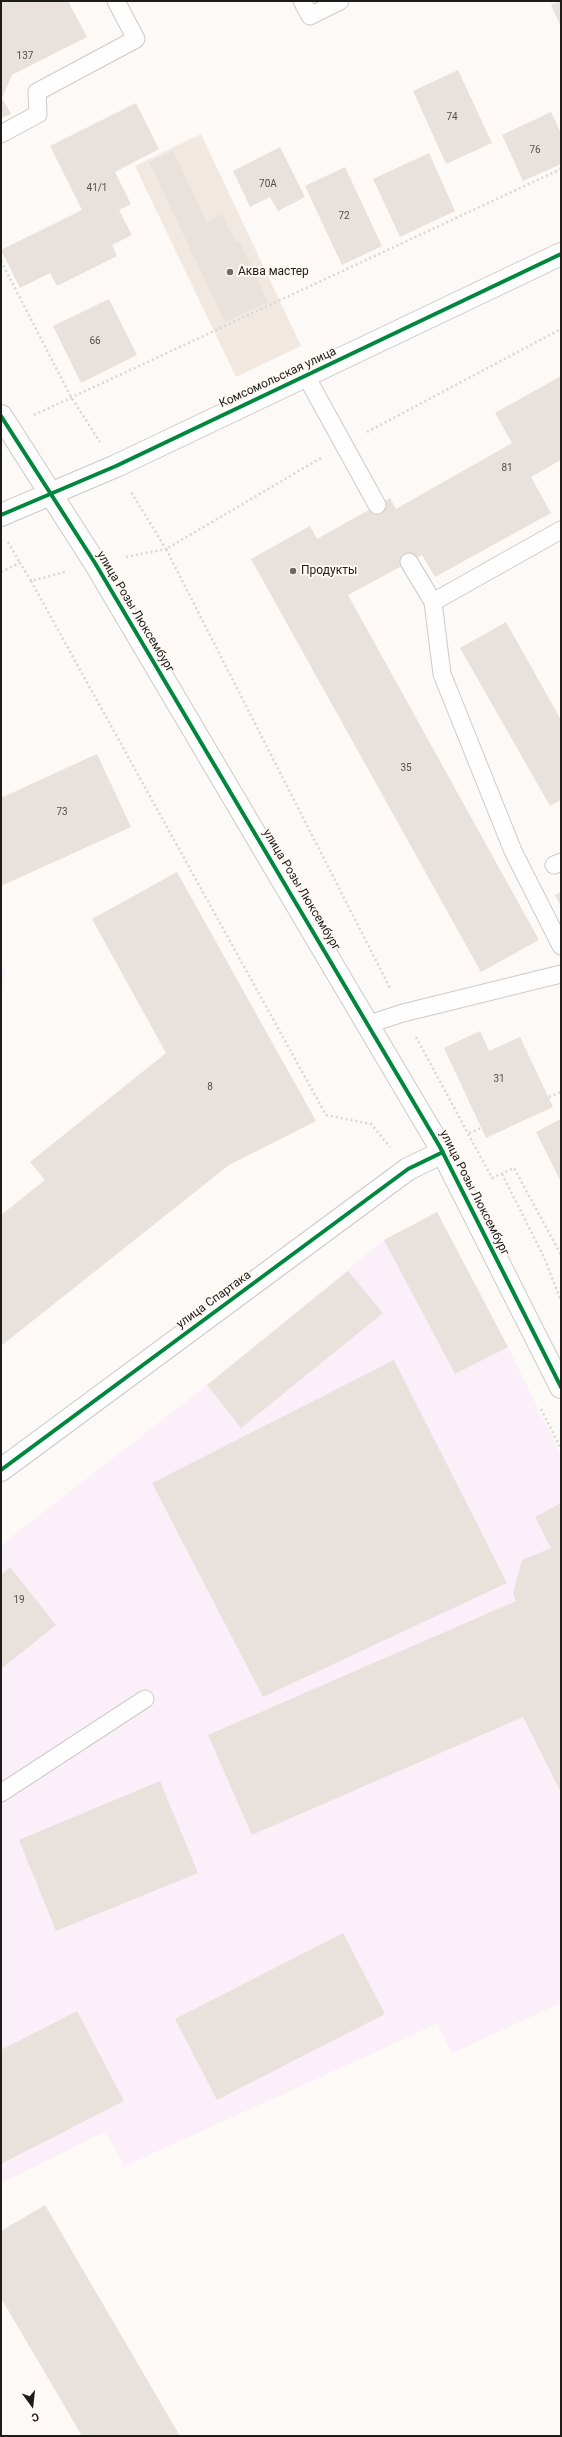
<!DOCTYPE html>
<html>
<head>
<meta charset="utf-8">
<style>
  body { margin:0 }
  #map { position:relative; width:562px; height:2437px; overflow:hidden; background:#fcf9f6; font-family:Roboto,sans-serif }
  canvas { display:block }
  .frame { position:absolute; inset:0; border:2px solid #1e1c19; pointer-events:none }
  .north { position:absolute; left:12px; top:2385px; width:40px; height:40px; -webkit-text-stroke:3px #fff8f3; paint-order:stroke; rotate:165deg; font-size:11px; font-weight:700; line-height:16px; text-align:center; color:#1e1c19 }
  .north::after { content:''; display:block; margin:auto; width:14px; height:18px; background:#1e1c19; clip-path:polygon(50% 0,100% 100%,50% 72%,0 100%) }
</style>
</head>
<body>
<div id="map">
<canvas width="562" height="2437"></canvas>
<div class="frame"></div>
<div class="north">С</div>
</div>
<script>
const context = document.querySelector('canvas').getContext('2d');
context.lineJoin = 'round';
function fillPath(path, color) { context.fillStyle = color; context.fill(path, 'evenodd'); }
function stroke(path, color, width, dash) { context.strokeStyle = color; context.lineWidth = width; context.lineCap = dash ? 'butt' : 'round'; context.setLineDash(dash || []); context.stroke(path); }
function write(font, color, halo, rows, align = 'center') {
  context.font = font + ' Roboto,sans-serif'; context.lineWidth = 4; context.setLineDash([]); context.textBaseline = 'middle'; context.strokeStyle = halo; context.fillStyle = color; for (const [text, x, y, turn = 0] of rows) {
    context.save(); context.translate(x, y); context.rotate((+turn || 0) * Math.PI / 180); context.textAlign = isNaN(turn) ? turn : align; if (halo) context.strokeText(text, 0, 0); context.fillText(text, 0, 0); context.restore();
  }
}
fillPath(new Path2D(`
  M201 134 301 346 236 377 135 166Z`), '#f2e8e2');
fillPath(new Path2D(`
  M437 1212 508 1347 561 1455V2003L452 2053 437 2024 125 2166 105 2132 1 2183V1545L207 1385 384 1240Z`), '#fbf0f9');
fillPath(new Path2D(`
  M1 960 5 970 1 1002Z`), '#faf1fa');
fillPath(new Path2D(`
  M1 1H68L87 37 12 75 2 98 11 114 1 118Z
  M561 1V27L551 5Z
  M458 70 492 143 446 164 413 91Z
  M136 103 159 149 115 172 131 204 119 210 132 235 112 245 117 256 57 286 50 273 20 288 1 250 82 210 50 146Z
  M551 112 561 133V164L523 181 502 135Z
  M280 147 305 197 278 211 270 197 250 207 233 171Z
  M173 151 207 222 222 214 235 242 239 241 268 302 225 322 149 162Z
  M429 153 455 211 400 237 373 179Z
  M345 167 382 246 342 265 305 186Z
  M109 299 137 355 81 383 53 326Z
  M561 376V460L531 477 551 513 435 577 422 555 348 595 539 940 481 972 251 559 310 526 317 539 390 498 396 509 512 443 495 413Z
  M506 622 561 720V800L550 806 460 648Z
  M97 754 131 827 1 886V793L3 797Z
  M177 872 316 1121 229 1165 1 1346V1215L45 1180 30 1162 166 1053 92 919Z
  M561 892V906L555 895Z
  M480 1031 489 1051 520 1037 553 1107 486 1138 444 1048Z
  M561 1119V1182L536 1132Z
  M437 1212 508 1347 455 1374 384 1240Z
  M348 1271 383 1313 241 1428 207 1385Z
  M394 1360 507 1583 263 1697 152 1483Z
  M561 1503V1793L523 1717 252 1835 208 1735 516 1601 513 1593 522 1560 551 1548 535 1517Z
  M10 1567 56 1625 1 1669V1575Z
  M160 1781 198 1873 56 1931 19 1840Z
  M343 1933 385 2014 217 2100 175 2019Z
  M77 2011 124 2101 1 2164V2050Z
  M45 2205 180 2436H82L1 2298V2231Z`), '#e9e1dc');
const lane = new Path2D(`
  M302 1 310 16 340 1
  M1 134 38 114 37 92 136 39 116 1
  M306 376 377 505
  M409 562 433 602 442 674 513 851 561 946
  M433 602 561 530
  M554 865 561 862
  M369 1024 403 1013 561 974
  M1 1793 145 1699`);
const street = new Path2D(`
  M1 515 116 466 561 254
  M1 1470 408 1169 443 1152`);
const secondary = new Path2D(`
  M1 416 95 563 440 1147 561 1387`);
stroke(lane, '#cdcac7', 19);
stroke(street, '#cdcac7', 24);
stroke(secondary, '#cdcac7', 24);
stroke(new Path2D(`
  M1 261 71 397 100 442
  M34 415 561 169
  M367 432 561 329
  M321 458 166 549 391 990
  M8 542 20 563
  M126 557 166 549 131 492
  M1 572 20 563 31 581 65 572
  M31 581 326 1115 371 1124 390 1147
  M416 1037 492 1178 514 1168 561 1255
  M549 1097 561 1092
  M469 1133 481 1128
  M502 1174 544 1257 561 1301
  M541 1409 561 1449`), '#d8d7d6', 2.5, [2, 3]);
stroke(lane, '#fffefe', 17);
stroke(street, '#fffefe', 22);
stroke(secondary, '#fffefe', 22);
stroke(new Path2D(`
  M1 416 95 563 440 1147 561 1387
  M1 515 116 466 561 254
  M1 1470 408 1169 443 1152`), '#00873e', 4);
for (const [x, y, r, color] of [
  [230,272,4,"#6c6966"],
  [293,571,4,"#6c6966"]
]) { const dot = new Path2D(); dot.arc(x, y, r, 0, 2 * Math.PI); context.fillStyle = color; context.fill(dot); stroke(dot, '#fff8f3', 1.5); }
write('10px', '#534f4c', null, [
  ["137",25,56],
  ["74",452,117],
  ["76",535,150],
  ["70А",268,184],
  ["41/1",97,188],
  ["72",344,216],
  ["66",95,341],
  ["81",507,468],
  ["35",406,768],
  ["73",62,812],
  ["31",499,1079],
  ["8",210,1087],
  ["19",19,1600]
]);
write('12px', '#1e1c19', '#fff8f3', [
  ["Аква мастер",238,272],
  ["Продукты",301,571]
], 'left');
write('12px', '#1e1c19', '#fff8f3', [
  ["Комсомольская улица",278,378,-25],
  ["улица Розы Люксембург",135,612,59],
  ["улица Розы Люксембург",301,890,59],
  ["улица Розы Люксембург",474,1193,63],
  ["улица Спартака",214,1300,-36]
]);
</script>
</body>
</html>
